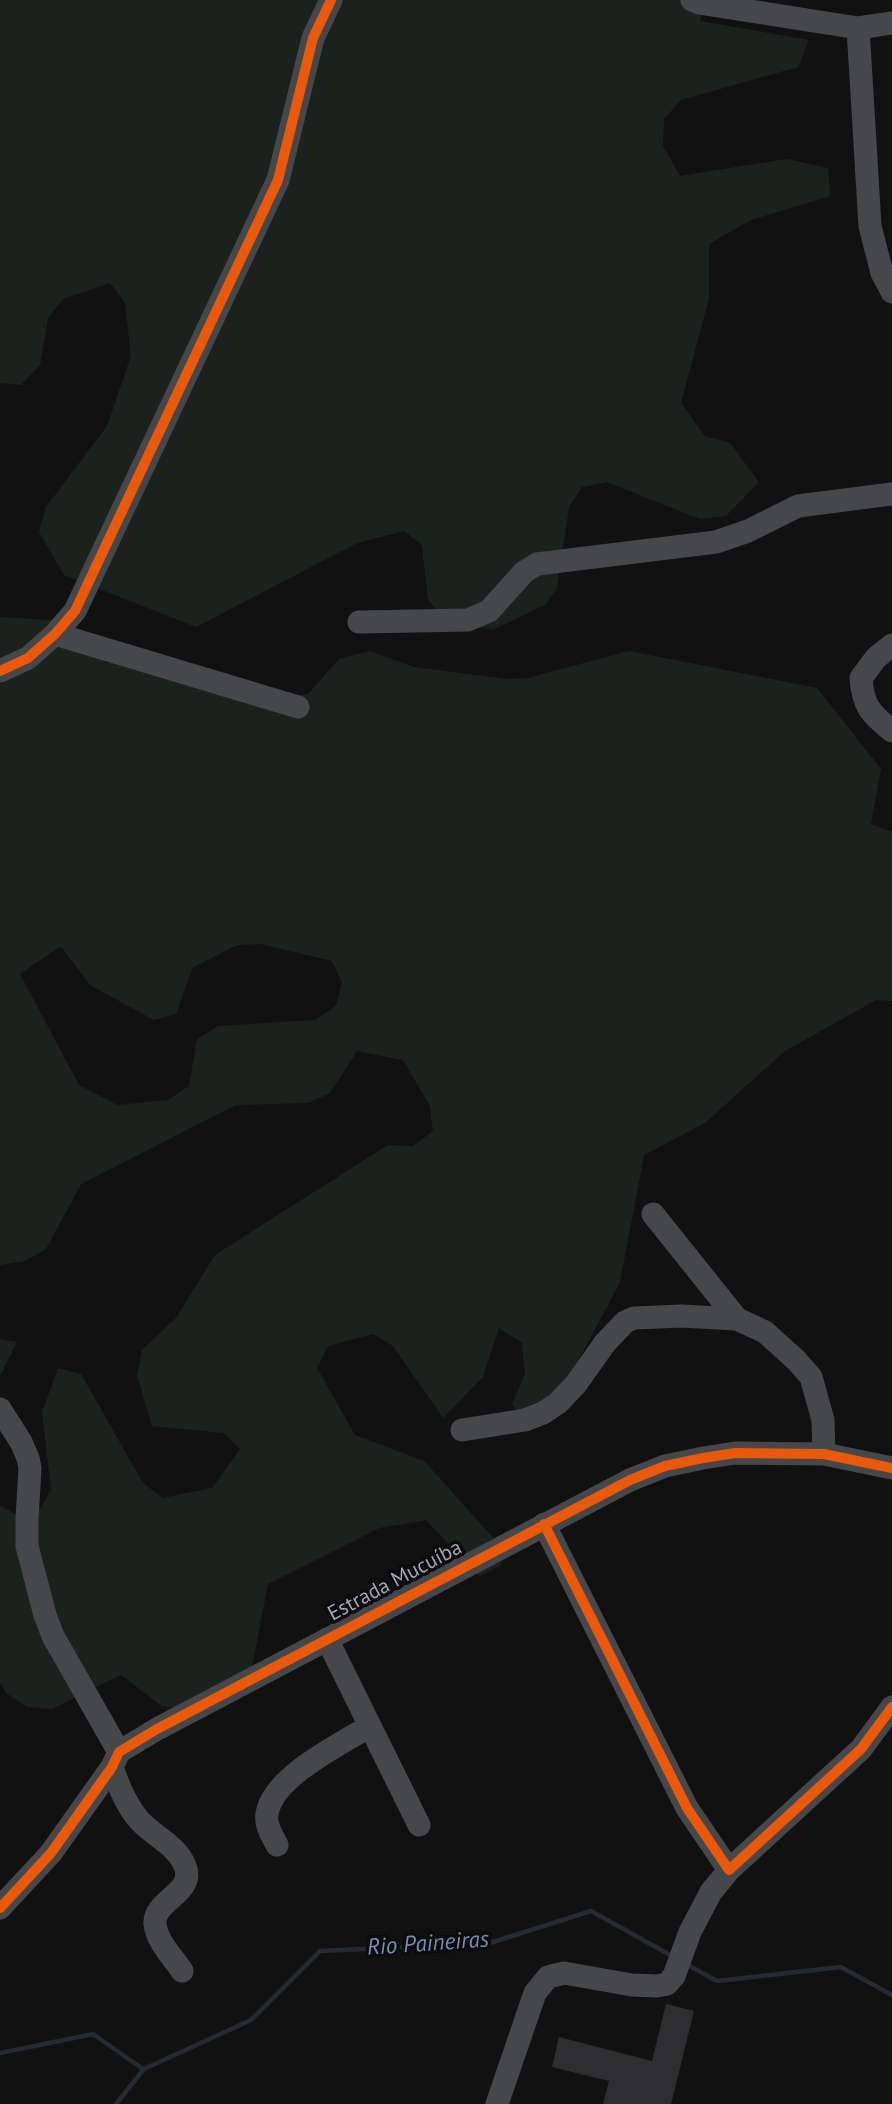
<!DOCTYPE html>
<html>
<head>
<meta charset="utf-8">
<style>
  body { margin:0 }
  canvas { display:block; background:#111112 }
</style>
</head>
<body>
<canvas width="892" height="2104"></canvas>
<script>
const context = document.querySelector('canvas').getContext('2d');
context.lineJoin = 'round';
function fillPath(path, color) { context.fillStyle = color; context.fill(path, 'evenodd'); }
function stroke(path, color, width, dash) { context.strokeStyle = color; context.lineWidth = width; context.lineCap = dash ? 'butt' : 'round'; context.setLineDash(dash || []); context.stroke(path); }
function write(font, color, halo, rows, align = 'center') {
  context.font = font + ' "PT Sans",sans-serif'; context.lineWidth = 7; context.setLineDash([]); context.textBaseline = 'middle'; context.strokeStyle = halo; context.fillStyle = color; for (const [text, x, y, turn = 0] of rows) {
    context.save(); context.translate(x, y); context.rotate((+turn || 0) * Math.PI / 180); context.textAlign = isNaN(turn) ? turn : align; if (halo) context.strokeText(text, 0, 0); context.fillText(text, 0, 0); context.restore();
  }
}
fillPath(new Path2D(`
  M0 0H701L704 4 700 21 809 40 798 67 681 100 664 119 663 146 680 176 787 159 828 168 830 196 751 220 709 244V298L681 403 705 436 730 443 759 482 726 516 700 519 607 482 582 487 569 507 557 588 545 605 492 630 443 619 428 599 422 545 404 531 357 543 196 627 64 575 39 532 46 507 107 426 131 356 125 303 110 283 63 299 48 318 40 365 21 385 0 383Z
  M0 617 64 621 106 663 138 657 261 700 308 694 339 659 370 651 414 667 505 679 528 678 629 651 817 688 881 769 871 824 892 832V1001L876 1000 785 1051 705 1123 644 1155 620 1282 567 1382 546 1402 519 1414 512 1404 525 1374 522 1343 499 1328 483 1377 443 1418 393 1346 373 1334 328 1346 317 1368 355 1435 424 1461 497 1542 502 1565 479 1576 426 1520 379 1528 268 1584 250 1677 211 1710 162 1706 121 1675 52 1709 27 1707 6 1693 0 1682V1506L15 1514 39 1511 51 1490 42 1412 58 1368 81 1374 143 1483 163 1498 212 1488 240 1449 224 1433 152 1426 137 1375 142 1350 176 1318 215 1255 388 1145 413 1146 433 1131 430 1106 403 1060 357 1051 330 1093 308 1103 236 1105 81 1184 46 1249 25 1261 0 1265ZM261 944 332 961 342 983 336 1006 315 1020 218 1026 197 1039 189 1086 168 1100 117 1105 79 1085 20 974 61 946 90 985 154 1020 176 1014 192 968 237 945Z
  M0 1339 17 1342 0 1376Z`), '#1b221d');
stroke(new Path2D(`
  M686 1964 717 1981 841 1967 892 1995
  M0 2053 93 2034 143 2069
  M116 2104 144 2069 251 2020 320 1951 490 1943 591 1911 672 1956`), '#252a33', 4.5);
fillPath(new Path2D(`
  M666 2004 694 2011 671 2104H603L609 2081 552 2067 559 2037 652 2061Z`), '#2e2e30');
stroke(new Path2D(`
  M692 0 699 3 858 28 892 23
  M858 28 870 226 882 273 892 292
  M359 622 468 620 489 611 524 572 537 564 716 542 748 531 798 506 892 494
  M55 634 298 707
  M892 645 876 658 861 678C863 706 870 713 892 731
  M0 671 28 658 55 634 75 611 278 180 313 38 331 0
  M653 1214 737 1319
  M0 1409 21 1442 28 1458 30 1468 27 1519V1546L45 1615 53 1636 119 1752
  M462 1430 525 1420 543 1413 558 1403 576 1384 605 1343 625 1322 634 1318 681 1316 737 1319 765 1332 796 1360 811 1377 823 1420 824 1454
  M544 1524 687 1808 729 1870 861 1749 892 1707
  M327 1639 419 1825
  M112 1767C118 1785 126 1805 139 1820 153 1836 177 1845 185 1866 196 1893 153 1900 155 1924 157 1942 173 1957 182 1971
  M277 1845C272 1835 265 1825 267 1814 272 1777 341 1744 370 1726
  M0 1908 51 1853 112 1767 119 1752 157 1729 630 1480 665 1466 703 1458 735 1453 824 1454 892 1468
  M497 2104 535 1993 548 1977 564 1973 632 1985 657 1986 667 1984 674 1976 690 1932 711 1892 729 1870`), '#46474a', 23);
stroke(new Path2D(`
  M0 671 28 658 55 634 75 611 278 180 313 38 331 0
  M544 1524 687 1808 729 1870 861 1749 892 1707
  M0 1908 51 1853 112 1767 119 1752 157 1729 630 1480 665 1466 703 1458 735 1453 824 1454 892 1468`), '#e8590c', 10);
write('21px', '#a2a5b3', '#0c0c0d', [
  ["Estrada Mucuíba",395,1581,-28]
]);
write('italic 23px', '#788daf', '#0c0c0d', [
  ["Rio Paineiras",428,1944,-4]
]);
</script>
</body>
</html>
